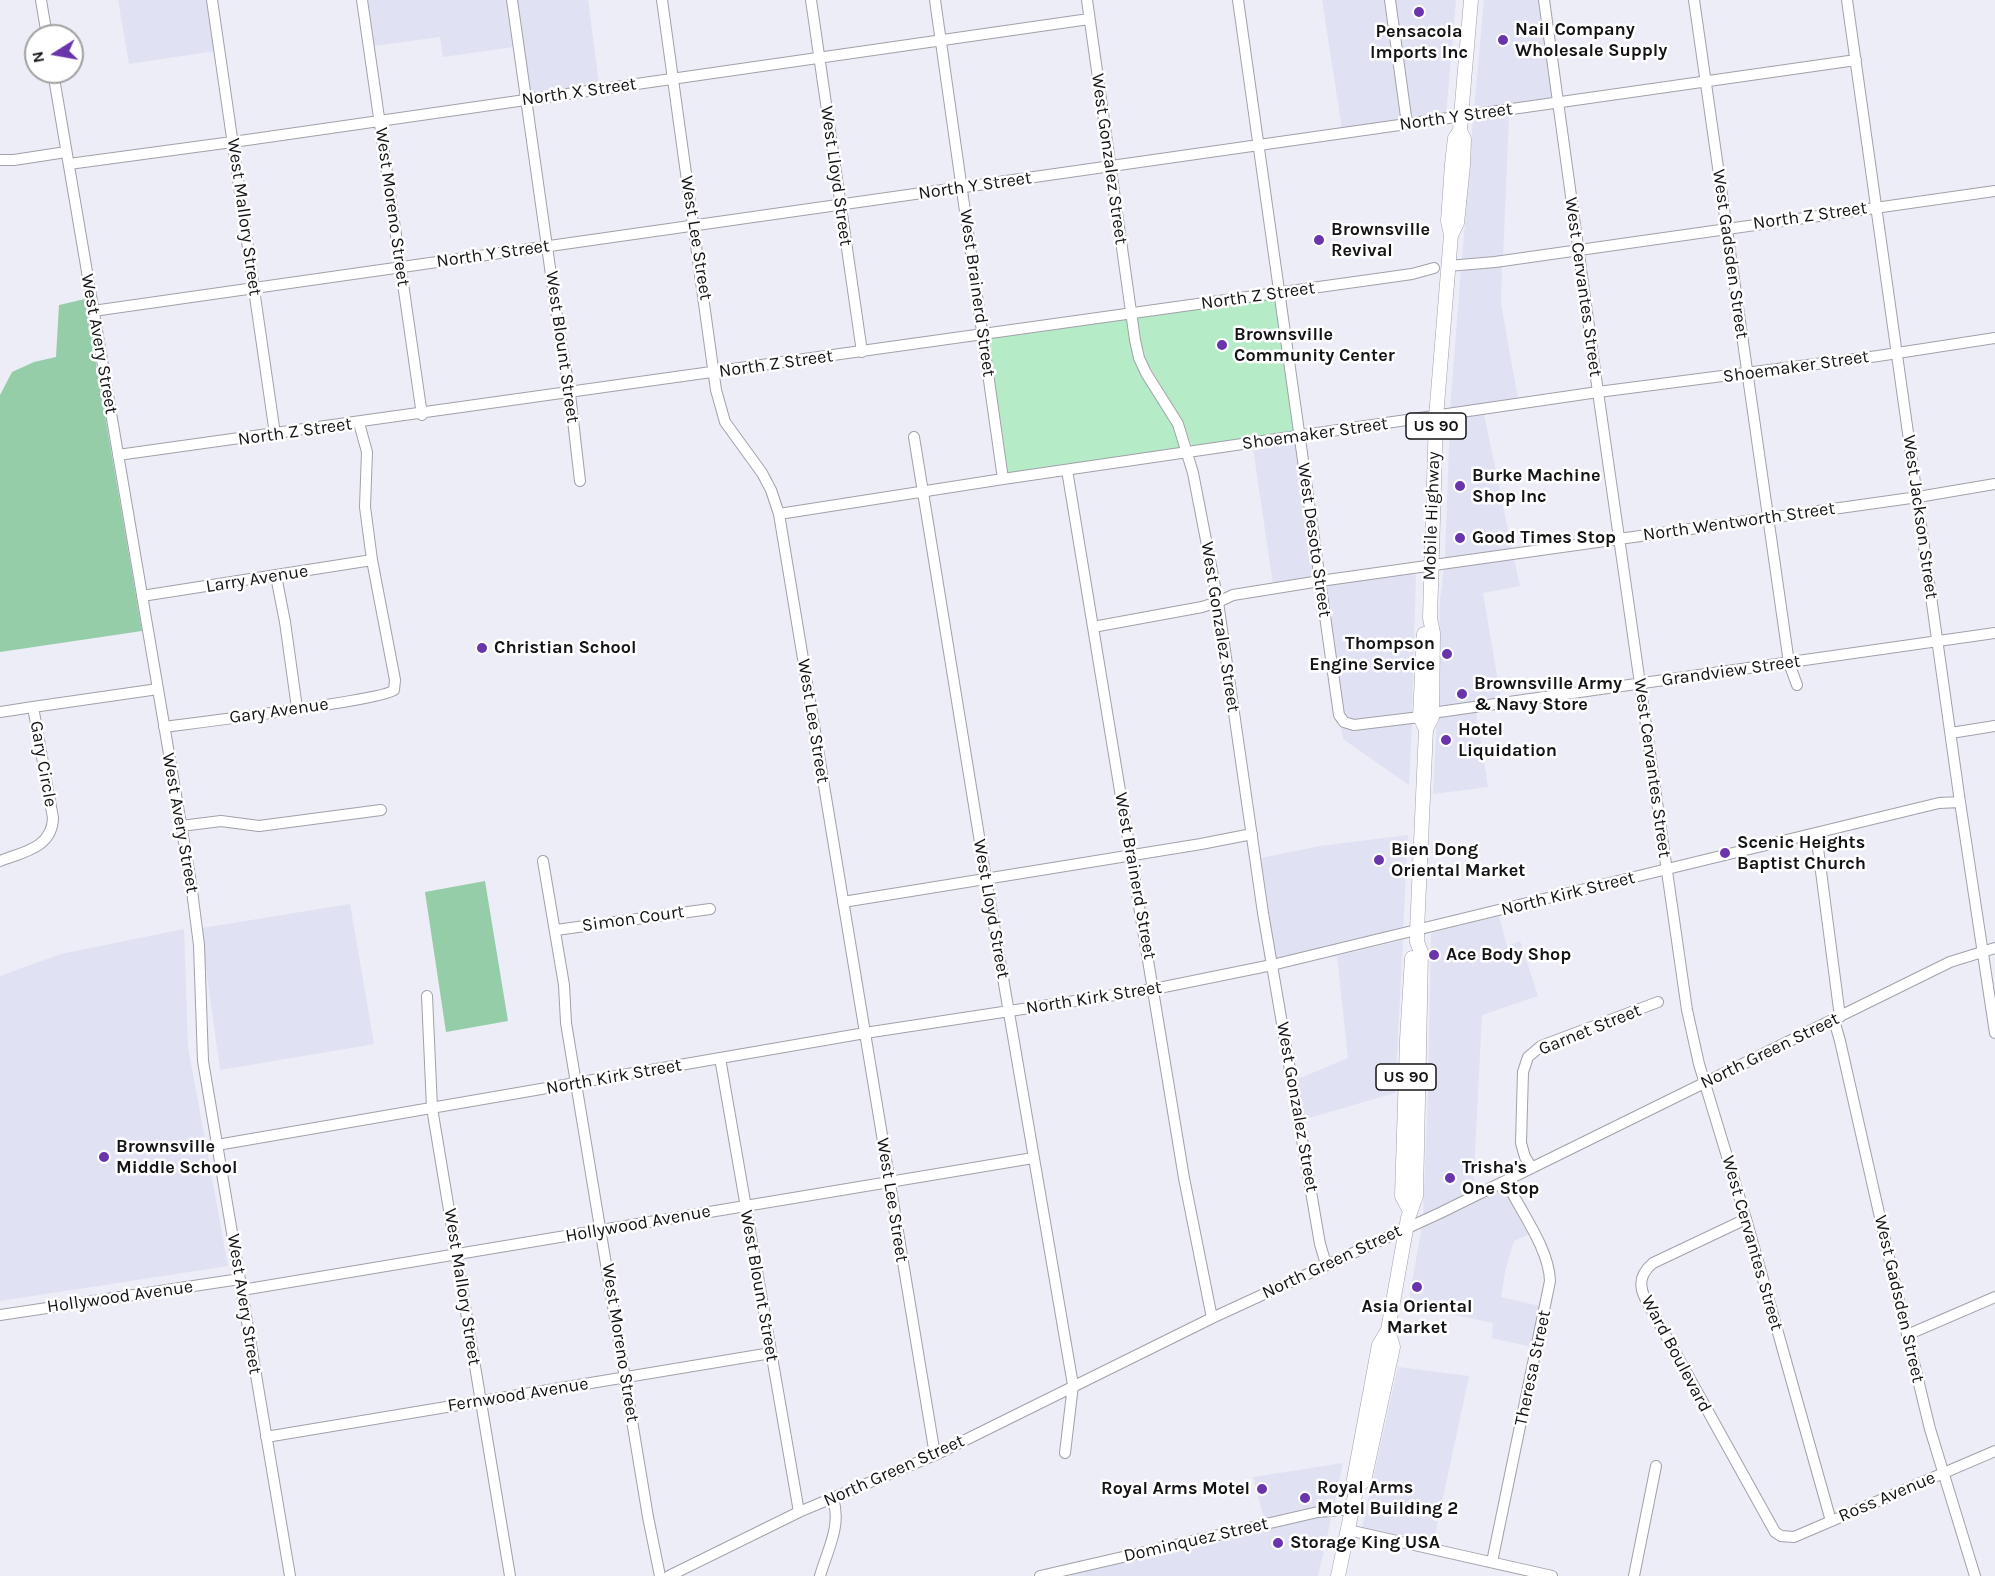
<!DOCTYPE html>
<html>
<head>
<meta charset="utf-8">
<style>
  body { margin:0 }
  #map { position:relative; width:1995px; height:1576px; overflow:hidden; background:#ededf7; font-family:Karla,sans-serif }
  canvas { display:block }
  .north { position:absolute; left:24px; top:24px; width:60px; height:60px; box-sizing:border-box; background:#fff; border:2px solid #a1a1a2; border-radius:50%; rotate:259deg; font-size:16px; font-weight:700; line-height:24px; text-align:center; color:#141417 }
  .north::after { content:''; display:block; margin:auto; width:21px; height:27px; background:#6a35ac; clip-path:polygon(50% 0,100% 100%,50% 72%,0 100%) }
</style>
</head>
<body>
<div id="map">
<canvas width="1995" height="1576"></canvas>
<div class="north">N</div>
</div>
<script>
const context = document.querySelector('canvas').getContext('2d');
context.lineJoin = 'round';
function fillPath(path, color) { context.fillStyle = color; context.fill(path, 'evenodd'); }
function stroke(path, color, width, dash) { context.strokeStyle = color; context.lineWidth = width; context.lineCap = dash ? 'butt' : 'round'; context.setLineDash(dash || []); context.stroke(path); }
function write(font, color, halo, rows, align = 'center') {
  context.font = font + ' Karla,sans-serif'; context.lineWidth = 5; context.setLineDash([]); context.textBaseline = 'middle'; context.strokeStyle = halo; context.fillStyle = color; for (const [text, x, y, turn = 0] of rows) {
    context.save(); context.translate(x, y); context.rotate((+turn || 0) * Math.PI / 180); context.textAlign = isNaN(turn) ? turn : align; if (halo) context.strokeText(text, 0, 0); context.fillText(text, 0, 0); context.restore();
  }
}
fillPath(new Path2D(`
  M118 0H207L215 51 129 64Z
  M368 0H507L514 47 443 57 440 37 374 46Z
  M518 0H588L599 84 531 94Z
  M1322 0H1384L1401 120 1342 129Z
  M1395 0H1456L1446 114 1412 119Z
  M1484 0H1539L1553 99 1474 110Z
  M1509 115 1503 256 1462 260 1473 119Z
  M1502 265 1501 304 1518 399 1450 410 1461 269Z
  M1484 414 1512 550 1445 558 1450 419Z
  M1295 442 1315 577 1273 584 1253 448Z
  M1514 559 1520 586 1483 593 1501 699 1437 708 1440 600 1444 568Z
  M1416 572 1412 713 1354 721 1347 718 1344 713 1326 585Z
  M1476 712 1488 787 1433 794 1437 718Z
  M1412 723 1409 785 1343 739 1341 727 1354 730Z
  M1408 835 1403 930 1276 960 1261 858 1320 846Z
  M350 904 374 1044 220 1070 205 961 202 928Z
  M1499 916 1507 946 1520 941 1538 996 1482 1015 1473 1192 1423 1215 1428 1092 1431 933Z
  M184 929 188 1047 228 1266 0 1301V976L61 954Z
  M1403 940 1395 1093 1305 1119 1298 1079 1348 1058 1337 956Z
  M1503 1188 1528 1235 1514 1241 1505 1272 1501 1297 1540 1306 1532 1347 1492 1338 1493 1323 1408 1305 1422 1226Z
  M1398 1367 1469 1376 1433 1544 1362 1528Z
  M1343 1463 1334 1505 1264 1519 1253 1477Z
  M1332 1515 1318 1576H1071V1573Z`), '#e0e1f2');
fillPath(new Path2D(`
  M1275 298 1294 433 1192 447 1183 422 1146 361 1140 339 1137 318Z
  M1127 319 1130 341 1136 365 1173 426 1181 449 1008 473 988 339Z`), '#b6ebc8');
fillPath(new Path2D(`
  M85 299 142 631 0 652V395L12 372 34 362 56 357 59 305Z
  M485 881 508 1021 446 1032 425 892Z`), '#96cda9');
const minor = new Path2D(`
  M41 0 47 36
  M212 0 275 434
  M362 0 422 415
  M512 0 558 324 570 394 580 481
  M662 0 716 390 725 422 762 473 771 490 779 514 935 1455
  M811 0 862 352
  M935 0 1003 479
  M1087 0 1135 340 1139 358 1146 373 1178 424 1193 473 1218 602 1263 913 1320 1244 1326 1264
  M1238 0 1339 715 1344 722 1354 725 1420 717
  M1390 0 1407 124
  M1544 0 1598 392 1687 1010 1699 1064 1746 1219 1831 1521
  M1694 0 1789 663 1797 685
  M1847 0 1960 802 1995 1033
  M53 72 191 883 199 945 203 1061 290 1576
  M0 160H14L66 152
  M69 164 247 140 1089 19
  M1448 266 1495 262 1995 191
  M93 311 1856 60
  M914 437 986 879 1073 1385 1065 1453
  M118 455C550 397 981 335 1412 274L1434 268
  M1067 470 1184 1178 1212 1318
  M779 514 1003 479 1598 392 1878 356 1995 338
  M276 576 285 622 297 708
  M142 596 372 560
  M1093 627 1202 607 1218 602 1233 595 1320 581 1918 497 1995 484
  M33 707 158 689
  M0 712 33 707 53 818C52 848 23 852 0 861
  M1432 713 1995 633
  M164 727C194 723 384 700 394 690L395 680 372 560 365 507 367 452 359 423
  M1951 733 1995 726
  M181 826 221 821 259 826 381 810
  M1816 833 1840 1017
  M543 861 564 985 566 1023 648 1517 660 1576
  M843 902 1201 844 1252 834
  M556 930 710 909
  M427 996 432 1108 510 1576
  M1834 1020 1840 1041 1898 1297 1930 1429 1975 1576
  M720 1058 799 1512
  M217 1145 865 1033 1154 989 1272 965 1939 803 1960 802
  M1532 1168 1525 1157 1521 1143 1523 1072 1528 1057 1541 1046 1658 1002
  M1746 1219 1653 1263C1641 1273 1638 1284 1645 1298L1775 1532 1781 1536 1794 1537 1995 1451
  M242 1290 1033 1158
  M0 1315 240 1279
  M1907 1335 1995 1297
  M266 1437 771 1353
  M1348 1530 1552 1576
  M1492 1562 1550 1281C1549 1248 1520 1211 1506 1181
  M669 1576 799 1512 935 1455 1212 1318 1440 1213 1950 962 1995 948
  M820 1576C827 1551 842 1525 833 1499
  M1040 1576 1318 1512 1352 1509
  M1634 1576 1656 1466`);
const major = new Path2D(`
  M1451 235 1457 223 1463 165 1464 139 1460 131 1461 116 1471 0
  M1424 634 1420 717 1426 729
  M1410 1211 1402 1196 1407 1040 1412 958
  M1357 1486 1354 1479 1379 1345 1388 1330 1408 1218 1416 1196 1421 952 1417 942V931L1426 729 1432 717 1433 633 1430 618 1436 417 1451 235 1448 221 1452 164 1455 138 1460 131
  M1338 1576 1357 1486 1364 1481 1393 1347 1388 1330`);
stroke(minor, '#a0a1a9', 12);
stroke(major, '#a0a1a9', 15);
stroke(minor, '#fff', 10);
stroke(major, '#fff', 14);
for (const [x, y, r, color] of [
  [1419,12,6,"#6a35ac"],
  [1503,40,6,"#6a35ac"],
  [1319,240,6,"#6a35ac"],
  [1222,345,6,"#6a35ac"],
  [1460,486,6,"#6a35ac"],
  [1460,538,6,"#6a35ac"],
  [482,648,6,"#6a35ac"],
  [1447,654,6,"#6a35ac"],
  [1462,694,6,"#6a35ac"],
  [1446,740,6,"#6a35ac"],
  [1725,853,6,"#6a35ac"],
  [1379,860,6,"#6a35ac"],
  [1434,955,6,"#6a35ac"],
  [104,1157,6,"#6a35ac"],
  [1450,1178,6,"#6a35ac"],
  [1417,1287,6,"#6a35ac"],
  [1262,1489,6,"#6a35ac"],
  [1305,1498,6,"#6a35ac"],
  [1278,1543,6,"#6a35ac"]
]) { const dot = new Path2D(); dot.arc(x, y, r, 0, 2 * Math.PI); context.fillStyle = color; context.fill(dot); stroke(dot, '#fff', 2); }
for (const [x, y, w] of [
  [1436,426,60],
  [1406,1077,60]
]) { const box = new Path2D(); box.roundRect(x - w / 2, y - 13, w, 26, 4.5); context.fillStyle = '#fff'; context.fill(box); stroke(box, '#141417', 1.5); }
write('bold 16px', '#141417', null, [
  ["US 90",1436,426],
  ["US 90",1406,1077]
]);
write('bold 18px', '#141417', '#fff', [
  ["Nail Company",1515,30],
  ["Wholesale Supply",1515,51],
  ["Pensacola",1419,32,"center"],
  ["Imports Inc",1419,53,"center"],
  ["Brownsville",1331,230],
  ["Revival",1331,251],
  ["Brownsville",1234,335],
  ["Community Center",1234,356],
  ["Burke Machine",1472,476],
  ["Shop Inc",1472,497],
  ["Good Times Stop",1472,538],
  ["Thompson",1435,644,"right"],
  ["Engine Service",1435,665,"right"],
  ["Christian School",494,648],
  ["Brownsville Army",1474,684],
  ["& Navy Store",1474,705],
  ["Hotel",1458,730],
  ["Liquidation",1458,751],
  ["Scenic Heights",1737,843],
  ["Baptist Church",1737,864],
  ["Bien Dong",1391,850],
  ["Oriental Market",1391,871],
  ["Ace Body Shop",1446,955],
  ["Brownsville",116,1147],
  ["Middle School",116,1168],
  ["Trisha's",1462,1168],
  ["One Stop",1462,1189],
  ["Asia Oriental",1417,1307,"center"],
  ["Market",1417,1328,"center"],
  ["Royal Arms",1317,1488],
  ["Motel Building 2",1317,1509],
  ["Royal Arms Motel",1250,1489,"right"],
  ["Storage King USA",1290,1543]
], 'left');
write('18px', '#141417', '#fff', [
  ["North X Street",579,92,-8],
  ["North Y Street",1456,117,-8],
  ["West Gonzalez Street",1109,159,82],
  ["West Lloyd Street",836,176,82],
  ["North Y Street",975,186,-8],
  ["West Moreno Street",392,207,82],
  ["North Z Street",1810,216,-8],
  ["West Mallory Street",244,217,82],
  ["West Lee Street",696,238,81],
  ["North Y Street",493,254,-8],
  ["West Gadsden Street",1730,254,82],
  ["West Cervantes Street",1583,287,82],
  ["West Brainerd Street",977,293,82],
  ["North Z Street",1258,296,-8],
  ["West Avery Street",99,344,80],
  ["West Blount Street",562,347,82],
  ["North Z Street",776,364,-8],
  ["Shoemaker Street",1796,367,-8],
  ["North Z Street",295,432,-8],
  ["Shoemaker Street",1315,434,-8],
  ["Mobile Highway",1432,516,-88],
  ["West Jackson Street",1920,517,82],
  ["North Wentworth Street",1739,522,-8],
  ["West Desoto Street",1314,540,82],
  ["Larry Avenue",257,579,-9],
  ["West Gonzalez Street",1220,627,81],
  ["Grandview Street",1731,671,-8],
  ["Gary Avenue",279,711,-8],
  ["West Lee Street",813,721,81],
  ["Gary Circle",43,764,80],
  ["West Cervantes Street",1652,768,82],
  ["West Avery Street",180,823,80],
  ["West Brainerd Street",1135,876,80],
  ["North Kirk Street",1568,894,-14],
  ["West Lloyd Street",991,909,80],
  ["Simon Court",633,919,-8],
  ["North Kirk Street",1094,998,-9],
  ["Garnet Street",1590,1030,-22],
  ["North Green Street",1770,1051,-26],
  ["North Kirk Street",614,1077,-10],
  ["West Gonzalez Street",1297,1107,80],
  ["West Lee Street",892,1200,81],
  ["Hollywood Avenue",638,1224,-10],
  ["West Cervantes Street",1752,1243,74],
  ["North Green Street",1332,1262,-25],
  ["West Blount Street",759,1286,80],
  ["West Mallory Street",462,1287,81],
  ["Hollywood Avenue",120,1297,-8],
  ["West Gadsden Street",1899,1299,77],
  ["West Avery Street",244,1304,81],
  ["West Moreno Street",620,1343,81],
  ["Ward Boulevard",1676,1354,62],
  ["Theresa Street",1533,1368,-78],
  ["Fernwood Avenue",518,1395,-9],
  ["North Green Street",894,1471,-24],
  ["Ross Avenue",1887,1497,-23],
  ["Dominquez Street",1196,1540,-13]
]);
</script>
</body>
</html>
